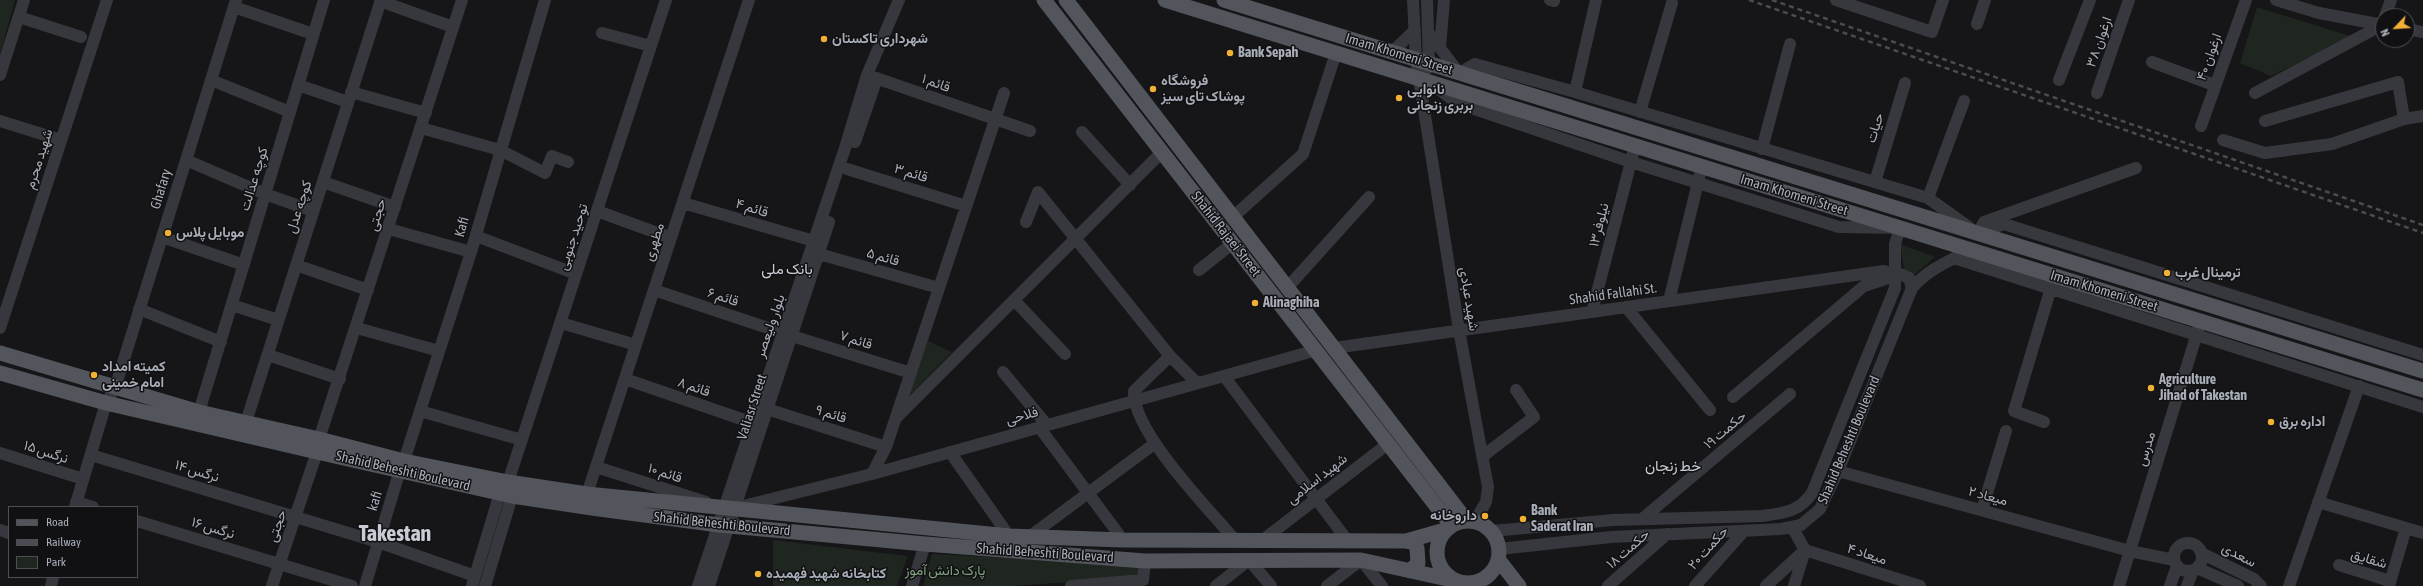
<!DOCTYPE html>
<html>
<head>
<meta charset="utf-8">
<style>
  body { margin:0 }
  #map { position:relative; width:2423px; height:586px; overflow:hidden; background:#161618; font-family:"Asap Condensed",sans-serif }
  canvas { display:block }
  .legend { position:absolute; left:8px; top:506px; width:130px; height:72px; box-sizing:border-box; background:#111113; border:1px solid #4d4f55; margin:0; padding:5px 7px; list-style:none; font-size:12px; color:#a8adb8 }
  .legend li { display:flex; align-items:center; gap:8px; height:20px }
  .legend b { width:20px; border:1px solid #4d4f55 }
  .north { position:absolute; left:2375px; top:8px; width:40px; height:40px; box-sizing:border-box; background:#111113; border:1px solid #4d4f55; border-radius:50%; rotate:245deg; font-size:11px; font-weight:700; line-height:16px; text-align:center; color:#a8adb8 }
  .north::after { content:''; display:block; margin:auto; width:14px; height:18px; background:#f2b134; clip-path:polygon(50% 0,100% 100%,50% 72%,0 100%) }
</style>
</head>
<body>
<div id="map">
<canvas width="2423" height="586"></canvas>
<ul class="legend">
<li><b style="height:5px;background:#53555c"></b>Road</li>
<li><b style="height:5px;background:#4a4c52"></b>Railway</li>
<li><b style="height:11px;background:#1e261f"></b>Park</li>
</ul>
<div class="north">N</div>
</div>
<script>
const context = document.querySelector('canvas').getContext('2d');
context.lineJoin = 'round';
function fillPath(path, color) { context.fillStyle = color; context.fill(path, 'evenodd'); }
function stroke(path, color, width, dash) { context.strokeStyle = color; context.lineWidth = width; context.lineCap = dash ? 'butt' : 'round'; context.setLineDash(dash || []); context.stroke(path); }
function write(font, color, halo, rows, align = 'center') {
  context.font = font + ' "Asap Condensed",Vazirmatn,sans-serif'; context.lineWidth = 3; context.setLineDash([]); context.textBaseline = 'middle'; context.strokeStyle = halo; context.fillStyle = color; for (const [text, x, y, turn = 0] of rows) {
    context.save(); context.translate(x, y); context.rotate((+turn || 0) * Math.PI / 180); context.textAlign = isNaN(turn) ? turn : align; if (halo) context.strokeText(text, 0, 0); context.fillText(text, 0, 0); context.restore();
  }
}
fillPath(new Path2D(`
  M0 0H15L0 54Z
  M2257 7 2353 37 2271 76 2240 63Z
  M1900 244 1935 257 1906 282Z
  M928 341 952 352 906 399Z
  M773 540 908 556 897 586H773Z
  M932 554 1139 565 1138 577 1014 586H923Z`), '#1e261f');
stroke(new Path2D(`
  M1413 0 1416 59 1459 330 1488 487 1486 502 1475 521
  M1550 0 1554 1
  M1836 0 1932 32 1943 0
  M2276 0 2319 13 2383 25
  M380 1 453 27
  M234 7 313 34
  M2385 16 2391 0
  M19 17 81 37
  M1977 24 1985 0
  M2407 29 2423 32
  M1428 32 1459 73 1475 64 1575 92 1928 198 1970 228
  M602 33 651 46
  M1440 48 1444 0
  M1392 52 1415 30
  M2152 62 2214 85
  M1426 70 1429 64 1427 0
  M0 75 24 0
  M870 76 1030 131
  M211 80 290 112
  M2059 80 2090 0
  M298 85 348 102
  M1433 85 1457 103 1631 162 1839 227 1900 228 1895 244V288L1812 493C1799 512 1784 513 1762 516L1613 520 1492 531
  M351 92 426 113
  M1575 92 1596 0
  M2097 93 2129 0
  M2255 93 2382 25 2383 22
  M1640 112 1672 3
  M0 121 61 140
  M2265 121 2398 82 2404 119
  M2201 126 2246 0
  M421 128 500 150 545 173 552 156 568 162
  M1082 132 1130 185
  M2223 140 2265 153 2332 144 2404 119 2423 116
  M855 142 877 78
  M1762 149 1790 44
  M186 160 265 194 313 211
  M847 169 966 206
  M323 182 395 207
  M1875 182 1905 83
  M1928 198 1964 101
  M683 203 814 241
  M597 211 671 238
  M1233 217 1303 154 1336 53
  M1026 222 1038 192 1170 356 1197 383
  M389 229 471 252
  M1978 233 2004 224 2423 355
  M1978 233 1984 222 2136 168
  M476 236 576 274
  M162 237 244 265
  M819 254 939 288
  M1954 258 2423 407
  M296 265 368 290
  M1199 270 1233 243
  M1287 288 1369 197
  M654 290 783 333
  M1014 300 1065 354
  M1669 301 1700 174
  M232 305 278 320
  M1626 307 1710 410
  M139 309 221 342
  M1592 312 1635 146
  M561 323 636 345
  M0 328 107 0
  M357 328 439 351
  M792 336 911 373
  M1334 348 1884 271 1895 275
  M268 355 340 379
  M1170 356 1134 391C1132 431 1208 508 1235 540
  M1003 372 1047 425
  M1224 376 1347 540
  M625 379 753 423
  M1733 397 1864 286 1900 274 1909 278 1912 288
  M767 409 886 447
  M420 411 522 440
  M199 412 324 0
  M897 417 1162 152
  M246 422 381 0
  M2044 422 2014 411 2053 281
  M1039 427 1123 540
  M319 439 462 0
  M950 452 1009 536
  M0 453 83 479
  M91 455 378 542 475 576
  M1483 456 1534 417 1516 390
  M404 461 471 252 545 0
  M596 467 706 502
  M1838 471 2130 551 2174 560
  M872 474 886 447 1004 93
  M587 494 749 0
  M76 502 93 507
  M2318 502 2423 533
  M75 507 106 403 115 388 236 0
  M739 507 872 474 1317 350
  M1982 510 2006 431
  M1642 519 1790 394
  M137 521 352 586
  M0 530 9 533
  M1029 537 1154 444
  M1264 539 1389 443
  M2174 557a14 14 0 1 1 28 0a14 14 0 1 1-28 0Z
  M1499 549 1611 537 1781 529 1801 525 1820 509 1838 471 1912 288C1928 269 1949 261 1971 250
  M2201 553 2254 579 2261 586
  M2339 565 2390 581
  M2197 568 2238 586
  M51 586 53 577
  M272 586 317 452
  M365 586 400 470
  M472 586 500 493 508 482 666 0
  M485 586 512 496 510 488
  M698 586 845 148 867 75 899 0
  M709 586 829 222
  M912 586 925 544
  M1071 586 1143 580 1145 561
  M1216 586 1249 560 1271 586
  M1327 586 1361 560 1382 586
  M1608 586 1667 534
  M1695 586 1744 531
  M1766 586 1805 550 1792 527
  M1794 586 1805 550 1920 586
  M2119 586 2199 327
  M2170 586 2177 566
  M2187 586 2193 570
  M2289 586 2359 386
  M2389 586 2406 528`), '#37383d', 12);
stroke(new Path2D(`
  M1044 0 1451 525
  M1066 0 1466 520
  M1165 0 2423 390
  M1224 0 2423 371
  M0 353 199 412 319 439 404 461 508 482 587 494 1009 536 1123 540 1406 541 1445 530
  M0 373 106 403 317 452 512 496 592 508 719 525 925 544 1145 561 1361 560 1457 581
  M1437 552a31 31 0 1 1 62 0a31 31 0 1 1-62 0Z
  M1406 541 1414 543 1417 548 1418 563 1410 571
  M1498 559 1519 586`), '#53555c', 15);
stroke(new Path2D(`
  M1749 0 2423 233
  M1772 0 2423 225`), '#4a4c52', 2.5, [5, 4]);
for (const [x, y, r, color] of [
  [824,39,4,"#f2b134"],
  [1230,53,4,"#f2b134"],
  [1153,89,4,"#f2b134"],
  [1399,98,4,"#f2b134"],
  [168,233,4,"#f2b134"],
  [2167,273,4,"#f2b134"],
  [1255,303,4,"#f2b134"],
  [94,375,4,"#f2b134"],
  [2151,388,4,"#f2b134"],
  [2271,422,4,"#f2b134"],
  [1485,516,4,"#f2b134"],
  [1523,519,4,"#f2b134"],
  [758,574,4,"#f2b134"]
]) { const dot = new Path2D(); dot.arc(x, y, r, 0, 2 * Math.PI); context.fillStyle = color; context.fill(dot); stroke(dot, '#111113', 1.5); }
write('bold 14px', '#a8adb8', '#111113', [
  ["شهرداری تاکستان",832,39],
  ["Bank Sepah",1238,53],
  ["فروشگاه",1161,81],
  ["پوشاک تای سیز",1161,97],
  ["نانوایی",1407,90],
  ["بربری زنجانی",1407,106],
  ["موبایل پلاس",176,233],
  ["ترمینال غرب",2175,273],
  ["Alinaghiha",1263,303],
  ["کمیته امداد",102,367],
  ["امام خمینی",102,383],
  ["Agriculture",2159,380],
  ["Jihad of Takestan",2159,396],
  ["اداره برق",2279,422],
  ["Bank",1531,511],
  ["Saderat Iran",1531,527],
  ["داروخانه",1477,516,"right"],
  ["کتابخانه شهید فهمیده",766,574]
], 'left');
write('14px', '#a8adb8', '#111113', [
  ["ارغوان ۳۸",2099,42,-71],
  ["Imam Khomeni Street",1399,54,17],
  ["ارغوان ۴۰",2209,57,-70],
  ["قائم ۱",936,83,20],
  ["حیات",1875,128,-73],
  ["شهید محرم",39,159,-72],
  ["قائم ۳",911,173,17],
  ["کوچه عدالت",254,179,-73],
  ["Ghafary",161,189,-73],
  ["Imam Khomeni Street",1794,195,17],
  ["کوچه عدل",299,207,-72],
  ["قائم ۴",752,208,17],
  ["حجتی",377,215,-73],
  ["نیلوفر۱۳",1599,225,-76],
  ["Kafi",462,227,-74],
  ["Shahid Rajaei Street",1226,234,52],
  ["توحید جنوبی",573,237,-72],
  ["مطهری",654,242,-72],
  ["قائم ۵",883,257,16],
  ["Imam Khomeni Street",2104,291,17],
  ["Shahid Fallahi St.",1613,294,-8],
  ["قائم ۶",723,297,18],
  ["شهید عبادی",1469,299,81],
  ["بلوار ولیعصر",770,326,-71],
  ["قائم ۷",856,340,18],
  ["قائم ۸",694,387,19],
  ["Valiasr Street",752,407,-72],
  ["قائم ۹",831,414,17],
  ["فلاحی",1022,416,-16],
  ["حکمت ۱۹",1725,430,-40],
  ["Shahid Beheshti Boulevard",1849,440,-67],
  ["مدرس",2146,449,-73],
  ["نرگس ۱۵",46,452,18],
  ["نرگس ۱۴",197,471,17],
  ["Shahid Beheshti Boulevard",403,471,13],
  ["قائم ۱۰",665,473,18],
  ["شهید اسلامی",1317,479,-38],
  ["میعاد ۲",1988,496,15],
  ["kafi",375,501,-73],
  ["Shahid Beheshti Boulevard",722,524,6],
  ["حجتی",277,526,-71],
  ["نرگس ۱۶",213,528,17],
  ["حکمت ۲۰",1708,548,-48],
  ["حکمت ۱۸",1628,549,-41],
  ["Shahid Beheshti Boulevard",1045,553,4],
  ["میعاد ۴",1867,554,18],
  ["سعدی",2239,555,27],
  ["شقایق",2369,559,17]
]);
write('14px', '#7fa381', '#111113', [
  ["پارک دانش آموز",945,571]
]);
write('15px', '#c9ccd4', '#111113', [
  ["بانک ملی",787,269],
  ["خط زنجان",1673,466]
]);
write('bold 22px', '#c9ccd4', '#111113', [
  ["Takestan",395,534]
]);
</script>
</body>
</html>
